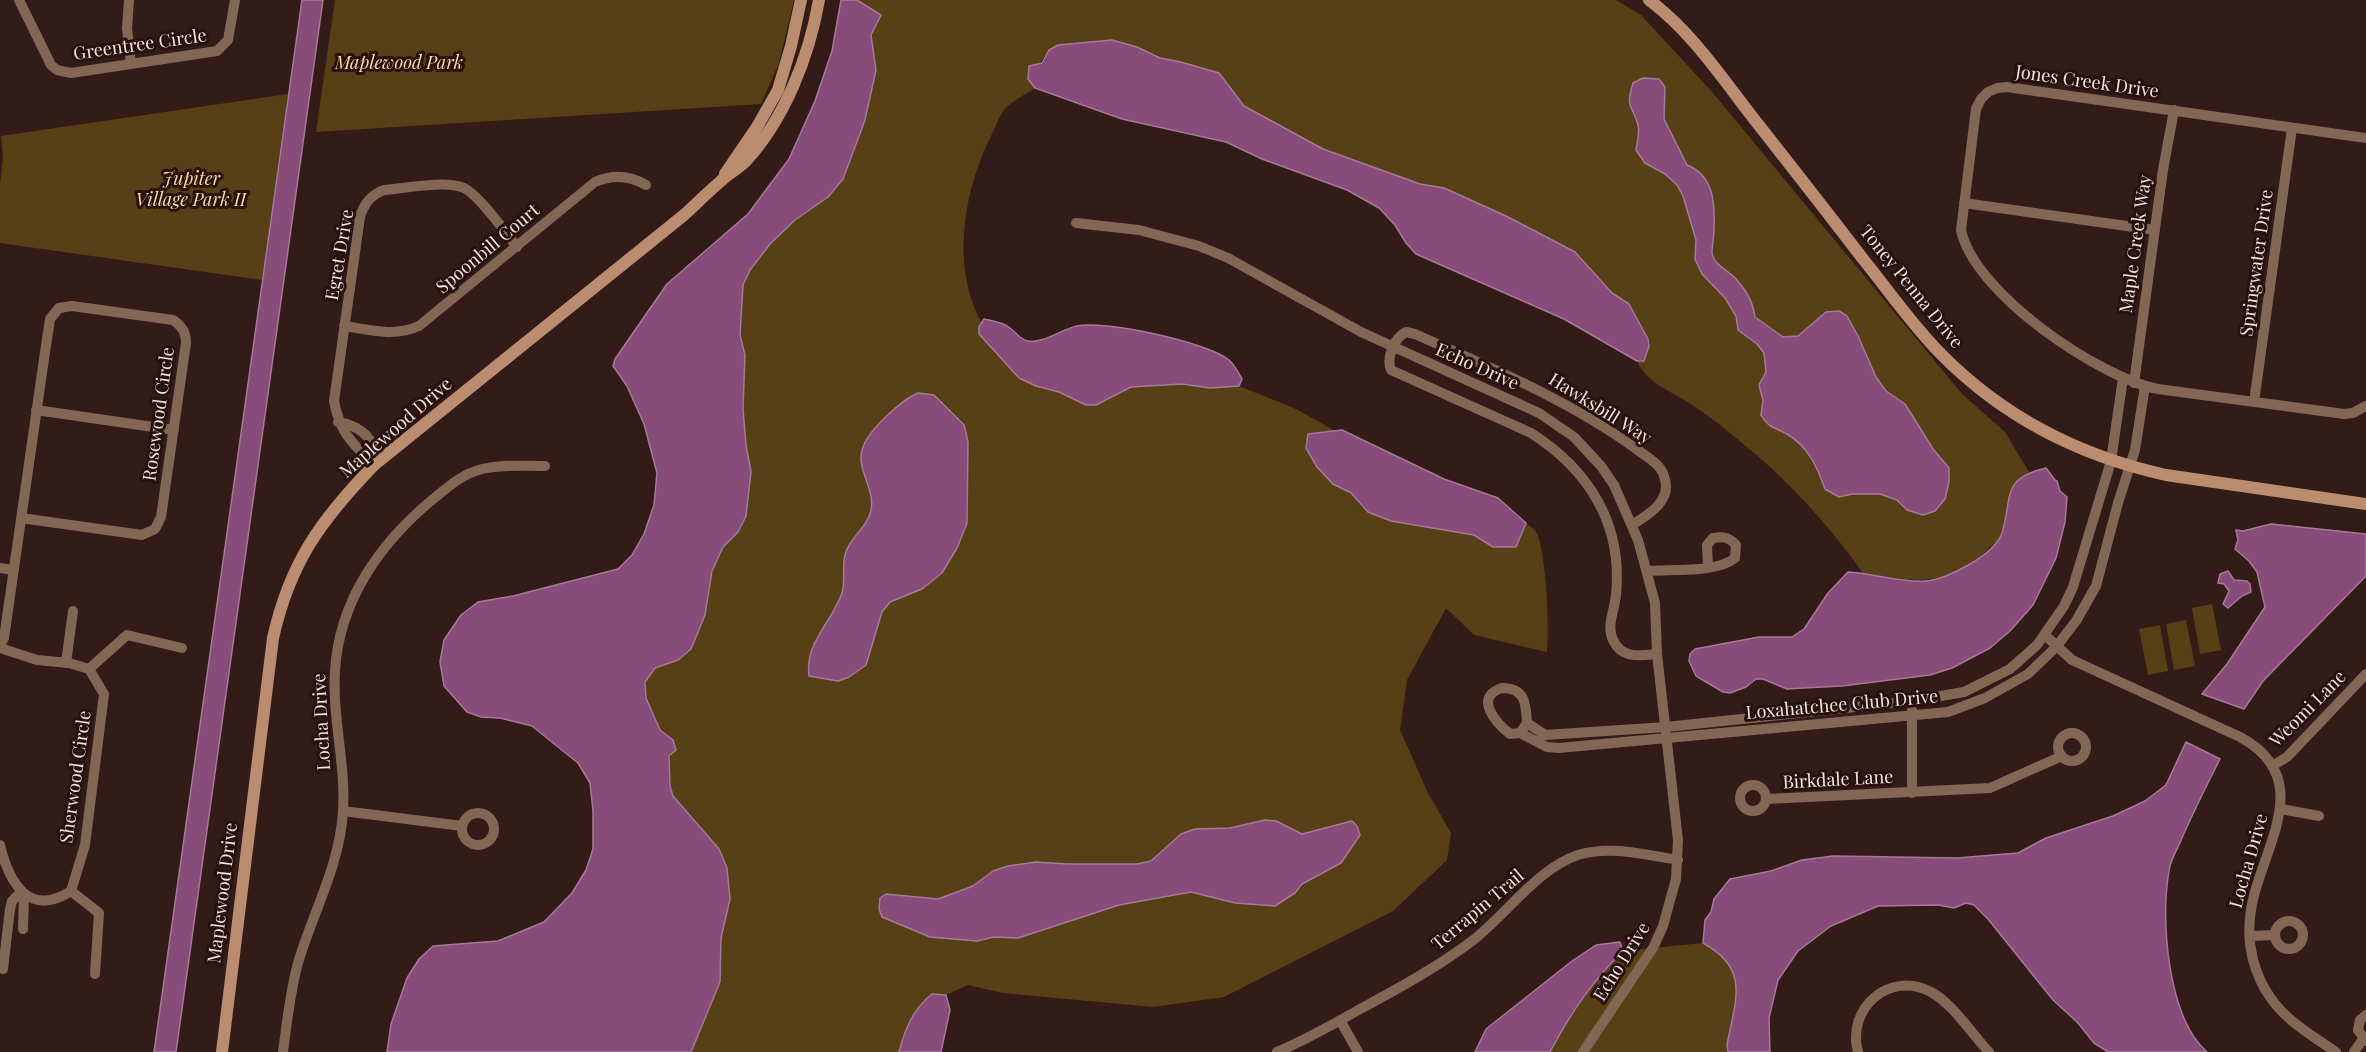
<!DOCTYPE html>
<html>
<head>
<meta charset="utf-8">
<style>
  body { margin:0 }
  canvas { display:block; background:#331b18 }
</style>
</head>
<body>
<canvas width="2366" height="1052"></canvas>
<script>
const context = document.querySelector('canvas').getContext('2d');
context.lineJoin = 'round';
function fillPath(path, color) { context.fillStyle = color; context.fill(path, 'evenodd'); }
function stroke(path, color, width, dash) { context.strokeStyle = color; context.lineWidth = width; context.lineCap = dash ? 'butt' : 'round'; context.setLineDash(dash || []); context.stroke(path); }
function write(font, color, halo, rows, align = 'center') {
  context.font = font + ' "Playfair Display",serif'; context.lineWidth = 6; context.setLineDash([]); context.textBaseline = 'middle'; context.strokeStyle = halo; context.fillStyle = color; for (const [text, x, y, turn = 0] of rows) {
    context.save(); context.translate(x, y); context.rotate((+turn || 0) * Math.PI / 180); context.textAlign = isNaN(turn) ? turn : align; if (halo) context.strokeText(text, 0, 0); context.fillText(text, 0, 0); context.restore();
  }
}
fillPath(new Path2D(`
  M335 0H794L779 63 761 104 316 132Z
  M857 0H1616L1641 15 1713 93 1962 394 2005 432 2029 472C2005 489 2009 507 2002 533 2000 540 1992 545 1987 550 1949 588 1912 582 1863 573 1828 524 1788 480 1741 442 1726 429 1710 417 1694 406 1675 393 1647 384 1637 361L1641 362 1637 320 1629 304 1612 293 1575 252 1555 242 1444 188 1420 184 1323 149 1244 106 1218 73 1181 62 1160 58 1137 47 1090 42 1049 50 1028 79 1035 88C1026 94 1012 101 1005 109 999 116 996 126 992 134 964 189 950 266 982 323L979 334 1019 378 1036 386 1059 392 1072 399 1101 403 1131 387 1182 384 1234 387 1239 386 1296 409 1337 432 1323 431 1306 448 1317 467 1333 484 1350 493 1363 508 1391 521 1474 535 1493 547H1516L1526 523C1529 525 1534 529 1536 532 1546 547 1550 633 1547 652L1474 635 1446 608 1407 680 1400 730 1428 793 1451 833 1447 860 1393 911 1224 997 1153 1007 1003 993 968 985 946 995 932 994C913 1009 905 1029 899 1052H691L720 982 721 938 730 899 727 868 719 849 673 796C668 778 669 758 673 740L660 730 646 698 645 682 655 668 678 660 700 626 705 615 712 571 723 547 738 532 751 472 746 445 743 409 745 355 740 335 743 285 750 270 770 245 795 220 828 197 843 179 865 120 876 70 871 35 880 15Z
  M288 94 262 280 0 243V184L3 157 1 136Z
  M2212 604 2221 650 2200 654 2192 608Z
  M2186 620 2195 666 2174 670 2166 624Z
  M2160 625 2168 671 2148 675 2139 629Z
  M1703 943C1751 969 1735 1001 1727 1045L1728 1052H1550L1560 1033 1605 968 1623 951Z`), '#574016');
const water = new Path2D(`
  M302 0H323L176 1052H154Z
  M841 0H857L881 15 871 35 876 70 865 120 843 179 828 197 795 220 770 244 750 270 743 285 740 335 745 355 743 409 746 445 751 472 746 516 738 532 723 547 712 571 705 615 691 649 678 660 655 668 645 682 646 698 660 730 673 740 676 750 669 756 670 786 673 796 719 849 727 868 730 899 721 938 720 982 691 1052H387L391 1024 407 978 419 959 433 946 498 941 544 922 572 893 586 870 593 849V811L590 783 578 763 532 726 500 718 481 717 467 712 444 686 440 662 444 640 461 615 478 602 513 596 618 569 632 555 644 534 654 505 657 473 644 424 627 386 613 366 615 359 667 284 748 214 789 159 815 101 832 51Z
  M1112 40 1137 47 1160 58 1181 62 1219 73 1244 106 1323 149 1420 184 1444 188 1506 216 1575 252 1612 293 1629 304 1648 339 1649 346 1644 361H1637L1564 319 1416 254 1406 243 1395 225 1379 208 1347 190 1262 159 1226 142 1122 119 1035 88 1028 79 1029 66 1042 63 1049 50 1058 45Z
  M1643 78 1659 79 1665 87 1664 119 1687 165C1714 176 1715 203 1714 229 1714 237 1712 245 1712 253 1714 266 1730 271 1737 280 1747 292 1753 302 1755 317L1783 337 1798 336 1826 312 1839 311 1847 316 1858 336 1876 377 1886 391 1905 404 1933 449 1949 468V482L1945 499 1935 511 1923 515 1907 510 1897 500 1880 494H1852L1839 497 1825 489C1817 467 1809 447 1787 434 1775 427 1769 429 1761 415L1763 400 1759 385 1766 372 1764 353 1757 344 1738 330 1736 316 1725 298 1702 274 1695 259 1696 240 1683 196 1677 185 1665 174 1645 163 1636 150C1637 143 1640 132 1638 125 1632 103 1625 110 1633 83Z
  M984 319C993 321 1003 322 1010 328 1017 333 1019 339 1028 341 1043 344 1062 329 1077 326 1104 320 1207 342 1229 360 1234 364 1238 372 1242 379L1239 386 1210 388 1182 384 1131 387 1096 405H1086L1059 392 1036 386 1019 378 979 334V327Z
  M918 393 934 395 964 425 968 442 967 523 957 548 942 573 922 589 890 602 882 612 866 665 849 677 838 681 809 676C805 642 831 624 842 593 846 580 841 565 846 552 850 538 866 528 870 514 878 490 854 469 863 447 869 430 901 400 918 393Z
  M1342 430 1444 479 1498 498 1526 523 1516 547H1493L1474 535 1391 521 1368 512 1351 493 1333 484 1317 467 1306 448 1308 434Z
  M2046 468 2055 480 2057 481 2060 491 2067 497 2065 522 2056 558 2033 605 2010 631 1990 648 1952 668 1930 675 1842 686 1803 688 1787 689 1763 679H1756L1746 687 1730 693 1723 692 1696 676 1689 661 1690 654 1695 649 1759 637H1792L1804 629 1828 593 1848 572C1873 573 1900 583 1926 581 1947 580 1995 554 2002 533 2013 497 2000 479 2046 468Z
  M2271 524 2366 534V576L2263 681 2244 709 2202 694 2227 664 2265 607 2257 572 2249 561 2235 549 2238 540 2236 530 2243 531Z
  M2228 571 2234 580 2247 581 2250 584 2251 592 2242 596 2228 608 2223 604 2229 591 2224 584 2218 583 2220 574Z
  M2186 742 2220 759C2206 787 2191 816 2179 845 2175 853 2170 862 2169 871 2160 920 2168 1018 2207 1052H2108L2094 1043 2078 1023 2053 1000 1988 919 1974 905 1966 903 1954 908 1938 905 1878 906 1831 926 1798 951 1778 980 1769 1018 1770 1052H1728L1727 1045C1735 1001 1751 969 1703 943L1705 920 1711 912 1714 899 1730 879 1771 871 1802 860 1833 856 1957 858 2018 853 2046 838 2113 816 2145 801 2166 785Z
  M1265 820 1276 821 1302 834 1352 821 1357 826 1360 835 1341 863 1302 884 1295 893 1275 906 1235 903 1191 892 1119 905 1018 938 994 937 977 941 930 937 882 917 879 909 880 898 886 894 938 899 973 886 993 871 1008 866 1036 862 1067 864H1137L1151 861 1181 834 1195 829 1230 828Z
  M1620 942 1623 951C1594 979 1569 1016 1550 1052H1475L1486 1029 1572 961 1596 945Z
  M932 994 946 995 950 1010 941 1052H899C905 1029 913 1009 932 994Z`);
fillPath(water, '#874c79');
stroke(water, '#a77998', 1.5);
stroke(new Path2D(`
  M19 0 51 65 57 70 71 73 217 51 228 40 235 0
  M129 0 127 28 131 64
  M2366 138 2007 87 1997 88 1988 92 1981 99 1976 109 1961 230C1974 293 2098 377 2158 389L2344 414 2353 413 2366 406
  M1964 203 2155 230
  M1076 223 1139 230 1199 246 1228 258 1361 332 1539 413 1574 437 1601 466 1614 485 1638 540 1655 603 1657 654 1678 840 1676 879 1663 926 1653 948 1583 1052
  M344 326C370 330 395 337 419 326L595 182C613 174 629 175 646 185
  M2134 383 2163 170 2174 110
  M2254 402 2292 128
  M36 410 174 430
  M338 422C363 426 369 438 383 458
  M374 465C352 443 340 433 334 401L360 217C364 203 371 195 384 190 405 188 446 180 464 188 479 195 505 232 517 247
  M1632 525C1650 514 1673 500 1664 476 1660 463 1645 456 1635 448 1567 399 1491 368 1415 334L1406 332C1394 338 1386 358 1391 370L1531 433C1589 470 1623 524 1616 595 1615 609 1606 626 1613 640 1622 659 1639 656 1657 654
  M0 568 13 570
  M1648 571C1672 569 1717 573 1735 558L1736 545C1729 537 1723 536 1713 538L1707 545 1708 567
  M2045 635 2072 660 2240 737C2322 781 2255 856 2250 918 2247 945 2254 974 2270 997 2286 1021 2313 1036 2336 1052
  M0 645 4 638C19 531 34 425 50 319L59 308 72 306 173 320C182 326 186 332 186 343L161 517 155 529 142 535 21 518
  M0 648 37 660 69 663 89 669 104 694 85 845 71 891C29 918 9 883 0 845
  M66 663 73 611
  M89 669 127 635 182 648
  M1502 688C1525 688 1526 703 1527 723L1520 733 1510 734C1496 723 1473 697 1502 688Z
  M1527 723 1545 735 1666 727 1912 701 1964 692 2010 669 2037 645 2064 606 2073 587 2111 461 2123 378
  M1520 733 1547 747 1559 748 1948 712 1985 698 2028 674 2056 647 2076 621 2096 586 2118 503 2135 450 2145 386
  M2058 747a14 14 0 1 1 28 0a14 14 0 1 1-28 0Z
  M2272 766 2287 757 2366 674
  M1740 798a13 13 0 1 1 26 0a13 13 0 1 1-26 0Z
  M1912 793V710
  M1767 799 1990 788 2062 756
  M2281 809 2319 816
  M343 811 462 826
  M462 829a16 16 0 1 1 32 0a16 16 0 1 1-32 0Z
  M71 891 99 913 95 974
  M2275 935a14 14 0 1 1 28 0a14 14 0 1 1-28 0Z
  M23 929 24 895
  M2250 936 2275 935
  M3 969 10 909 12 901 21 892
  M2366 1015 2360 1020 2358 1030 2366 1041
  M1340 1020 1358 1052
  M283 1052C287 1022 290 992 298 963 313 912 340 865 343 811 346 764 332 718 335 671 339 601 380 543 432 500 448 487 462 474 482 469 503 464 524 466 545 466
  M1277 1052C1304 1041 1330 1026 1355 1012 1395 990 1435 969 1472 941 1506 915 1538 868 1578 855 1610 845 1646 855 1678 860
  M1858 1052C1846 1008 1890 970 1931 992 1952 1003 1972 1034 1989 1052
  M2354 1052 2363 1039`), '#836755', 10);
stroke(new Path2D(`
  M1649 0C1692 32 1722 78 1754 119 1791 166 1827 212 1863 259 1889 291 1912 325 1941 354 2003 417 2080 456 2166 475L2366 504
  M725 174 757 127 778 90 791 46 801 0
  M222 1052 273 638C290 562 321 520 374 465L684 215C696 204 708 192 721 181 728 174 738 169 746 161 785 118 809 57 819 0`), '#bb8d70', 12);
write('18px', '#f3e2e0', '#28120f', [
  ["Greentree Circle",140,45,-8],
  ["Jones Creek Drive",2087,82,8],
  ["Maple Creek Way",2136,244,-82],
  ["Spoonbill Court",488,249,-40],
  ["Egret Drive",340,255,-80],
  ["Springwater Drive",2257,263,-82],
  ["Toney Penna Drive",1911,287,51],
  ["Echo Drive",1477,367,24],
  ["Hawksbill Way",1600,409,32],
  ["Rosewood Circle",159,414,-82],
  ["Maplewood Drive",396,428,-41],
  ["Loxahatchee Club Drive",1842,705,-5],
  ["Weomi Lane",2308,709,-45],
  ["Locha Drive",322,722,-93],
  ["Sherwood Circle",76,777,-82],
  ["Birkdale Lane",1838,780,-3],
  ["Locha Drive",2249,861,-74],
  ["Maplewood Drive",223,893,-83],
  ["Terrapin Trail",1478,910,-40],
  ["Echo Drive",1622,962,-58]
]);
write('italic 18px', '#fbdaa3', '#28120f', [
  ["Maplewood Park",399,63],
  ["Jupiter",191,179],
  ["Village Park II",191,200]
]);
</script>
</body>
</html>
